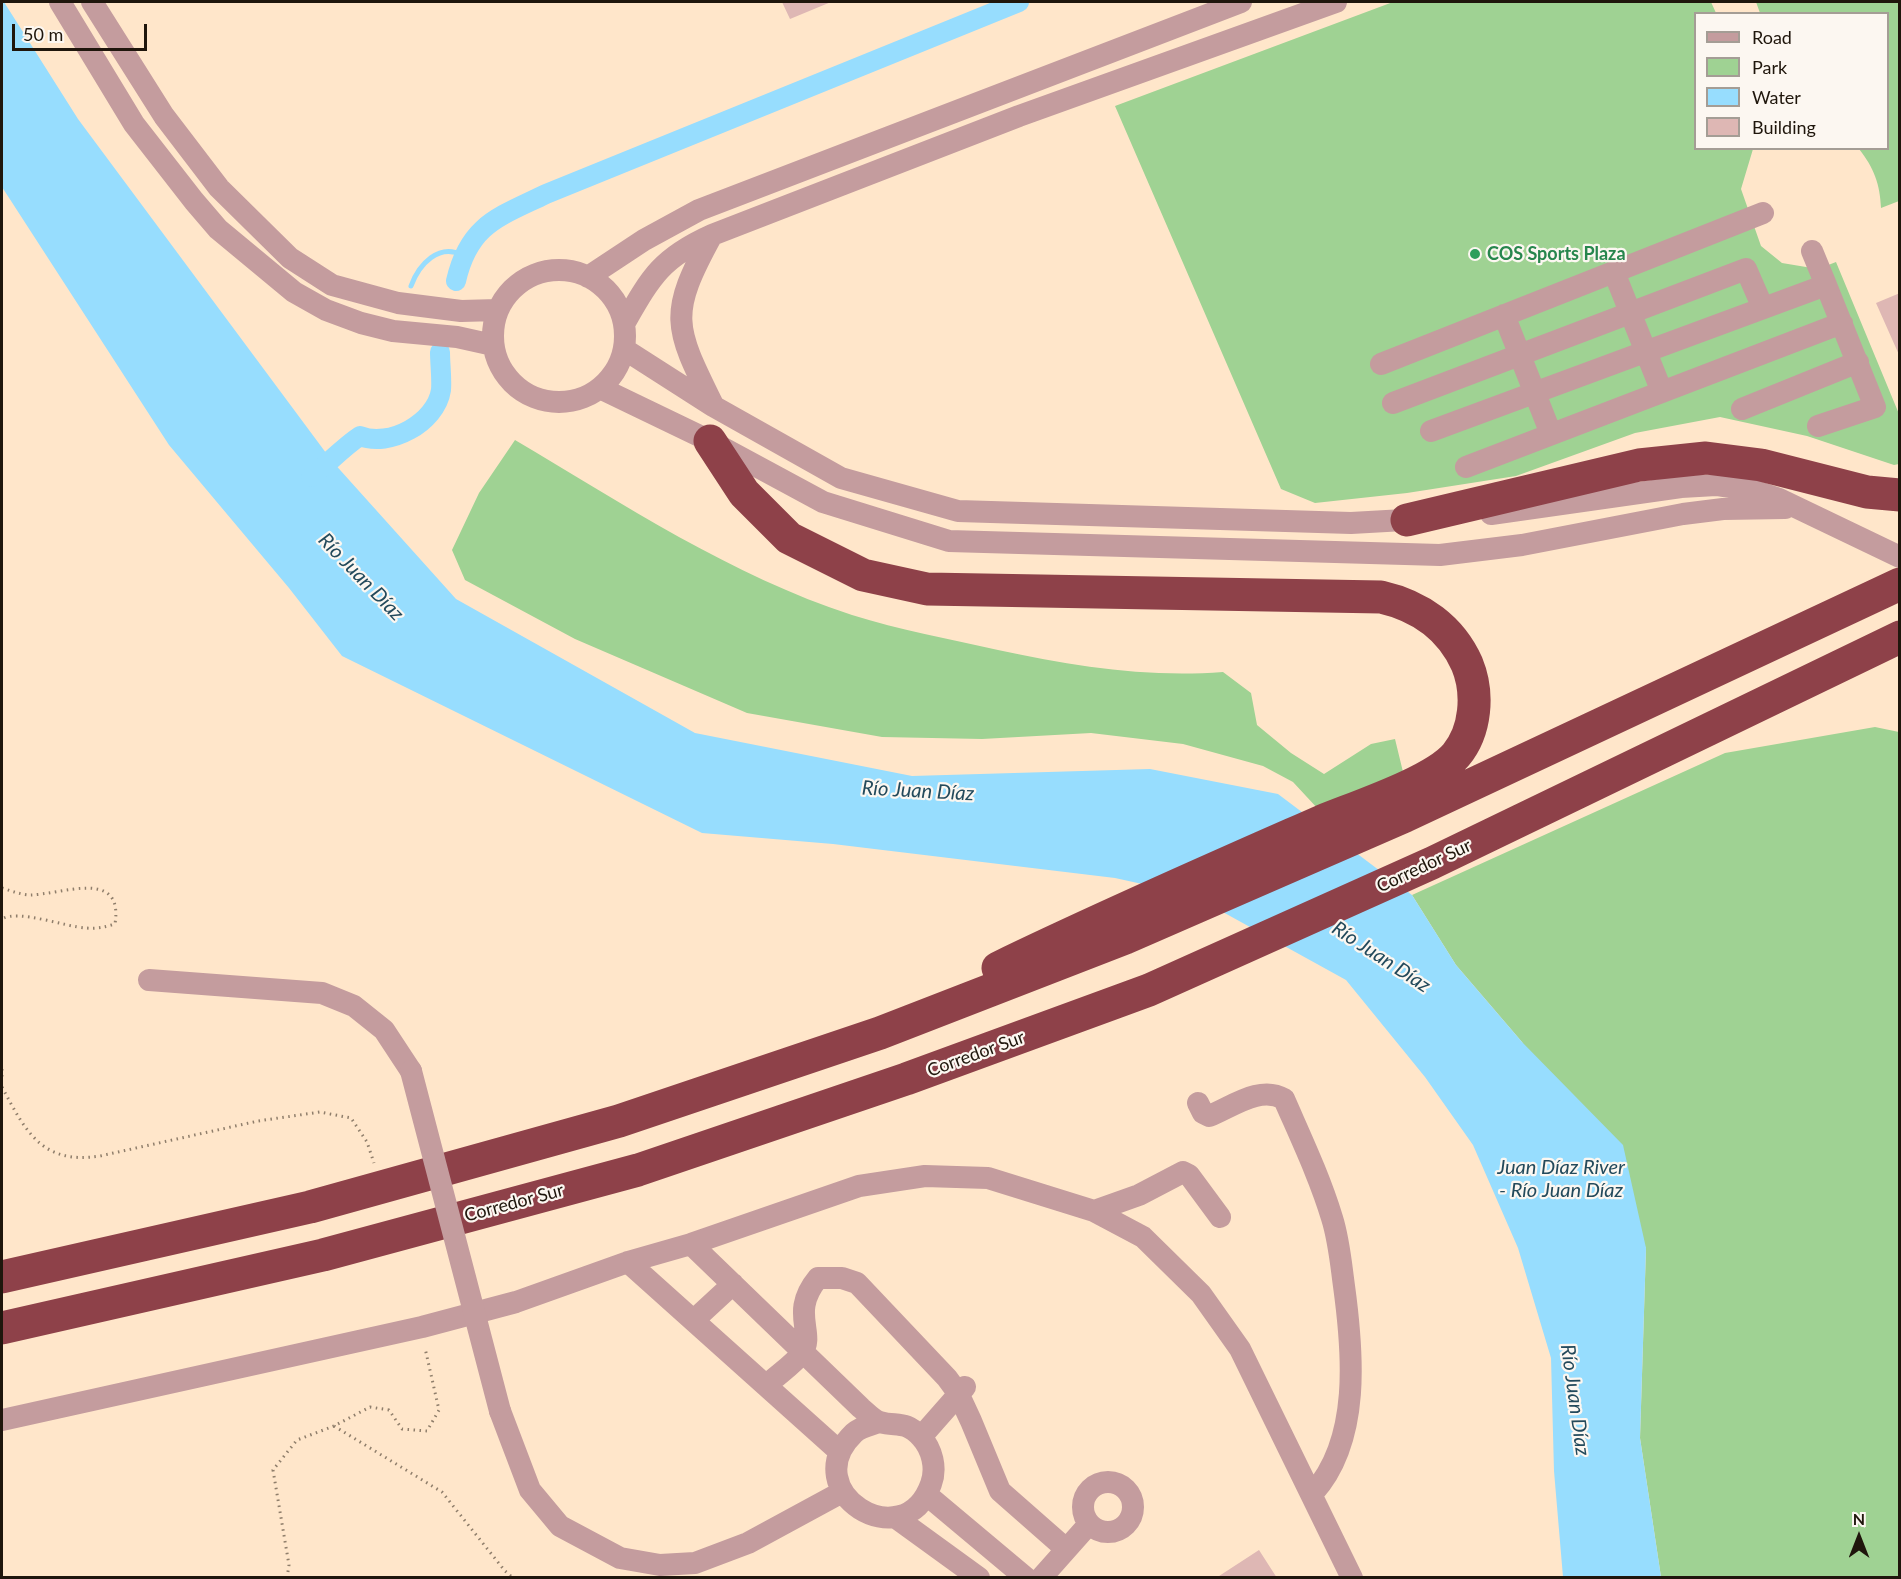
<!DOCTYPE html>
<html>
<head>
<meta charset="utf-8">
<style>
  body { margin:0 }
  #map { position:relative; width:1901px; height:1579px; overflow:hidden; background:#ffe6ca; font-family:Lato,sans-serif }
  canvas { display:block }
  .frame { position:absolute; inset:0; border:3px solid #1f160c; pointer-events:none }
  .legend { position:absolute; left:1694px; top:12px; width:195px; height:138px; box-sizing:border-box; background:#fcf7f1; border:2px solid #a49d95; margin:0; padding:8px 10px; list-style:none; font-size:18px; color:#1f160c }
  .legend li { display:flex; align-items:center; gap:12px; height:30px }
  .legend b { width:30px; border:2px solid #a49d95 }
  .north { position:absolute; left:1829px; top:1507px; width:60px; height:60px; -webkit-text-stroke:4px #fcf7f1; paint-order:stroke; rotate:0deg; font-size:16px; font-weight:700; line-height:24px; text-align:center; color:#1f160c }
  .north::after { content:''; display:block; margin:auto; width:21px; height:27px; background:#1f160c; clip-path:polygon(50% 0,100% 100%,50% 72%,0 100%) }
  .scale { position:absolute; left:12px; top:24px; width:135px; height:27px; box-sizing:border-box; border:3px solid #1f160c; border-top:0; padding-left:8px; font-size:18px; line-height:21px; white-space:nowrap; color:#1f160c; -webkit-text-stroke:4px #fcf7f1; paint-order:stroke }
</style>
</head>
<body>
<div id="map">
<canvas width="1901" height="1579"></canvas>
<div class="frame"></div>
<ul class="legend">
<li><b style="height:8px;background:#c49c9e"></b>Road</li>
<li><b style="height:16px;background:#9fd293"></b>Park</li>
<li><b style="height:16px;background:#97ddfe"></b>Water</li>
<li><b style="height:16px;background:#deb7b4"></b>Building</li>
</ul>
<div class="north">N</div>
<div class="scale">50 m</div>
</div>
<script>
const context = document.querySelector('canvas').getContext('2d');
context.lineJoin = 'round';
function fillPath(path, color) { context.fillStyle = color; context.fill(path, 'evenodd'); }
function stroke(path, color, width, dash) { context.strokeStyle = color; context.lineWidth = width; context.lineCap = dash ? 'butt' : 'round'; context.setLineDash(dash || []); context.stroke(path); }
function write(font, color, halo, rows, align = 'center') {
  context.font = font + ' Lato,sans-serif'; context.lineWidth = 4.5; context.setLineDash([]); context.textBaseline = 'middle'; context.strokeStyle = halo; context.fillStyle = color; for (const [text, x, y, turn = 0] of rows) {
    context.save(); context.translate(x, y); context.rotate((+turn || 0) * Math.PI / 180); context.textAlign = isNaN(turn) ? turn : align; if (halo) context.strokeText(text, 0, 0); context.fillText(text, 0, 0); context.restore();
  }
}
fillPath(new Path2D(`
  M1393 2H1711L1716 13 1696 14V148L1753 149 1741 189 1761 246 1782 263 1818 269 1836 262 1899 414V464L1894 465 1807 436 1720 417 1635 433 1516 476 1407 493 1315 503 1281 489 1115 106Z
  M1756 2H1899V201L1881 208C1880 184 1874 168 1859 149L1888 148V14L1760 13Z
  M515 440C623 504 732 576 852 615 899 630 950 639 998 650 1073 666 1146 678 1223 672L1251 693 1257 725 1291 753 1324 774 1371 744 1395 739 1403 772 1319 810 1293 782 1263 766 1183 744 1091 733 982 739 882 737 747 713 575 639 465 580 452 550 479 493Z
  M1875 727 1899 732V1577H1661L1640 1438 1646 1248 1522 1042 1456 965 1412 895 1725 753Z`), '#9fd293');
fillPath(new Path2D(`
  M2 2H4L78 119 332 461 456 599 695 733 912 776 1150 769 1278 794 1412 895 1456 965 1522 1042 1623 1145 1646 1248 1640 1438 1661 1577H1563L1554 1471 1551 1358 1518 1248 1473 1145 1425 1077 1346 980 1192 895 1115 878 833 844 702 833 342 656 289 588 169 445 2 187Z`), '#97ddfe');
stroke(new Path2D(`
  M411 286C419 264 439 243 462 255`), '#97ddfe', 5);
stroke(new Path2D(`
  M456 281C469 224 499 217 546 194L1019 2
  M311 477C328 464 342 448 360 436 389 448 436 423 441 390 442 378 440 364 440 352`), '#97ddfe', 20);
fillPath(new Path2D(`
  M782 2H831L790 19Z
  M1900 293V357L1876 303Z
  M1259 1550 1277 1578H1216Z`), '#deb7b4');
stroke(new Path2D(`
  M2 888C11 891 19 894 29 895 61 895 124 867 115 924 105 927 97 929 86 928 66 927 18 909 2 919
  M2 1069V1079
  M2 1087C26 1132 42 1165 100 1156L258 1121 320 1112 351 1118 367 1142 374 1163
  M334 1426 442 1492 505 1571 513 1578
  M287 1578 289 1565 273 1470 297 1440 334 1426 370 1407 389 1410 402 1429 427 1431 439 1410 425 1348`), '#8f7e6b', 3, [1.5, 4.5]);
stroke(new Path2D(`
  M60 2 134 124 194 201 218 229 294 292 326 310 361 323 393 331 457 337 493 345
  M92 2 164 116 219 188 290 258 332 285 398 303 461 311 498 310
  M712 235C668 315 674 326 713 405
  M1812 251 1826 285
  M493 336a66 66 0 1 1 132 0a66 66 0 1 1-132 0Z
  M1614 272 1662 392
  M588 277 644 240 699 210 1241 2
  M1504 315 1551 434
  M624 324C651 277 661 258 712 235L1019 116 1336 2
  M624 349 713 406 841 478 958 511 1351 523 1422 519
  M1381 364 1763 213
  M600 388 710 441 823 502 949 541 1440 555 1522 545 1683 514 1723 509 1785 508
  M1393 403 1746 269 1763 308
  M1742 409 1858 362
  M1431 431 1826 285 1875 407 1818 426
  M1466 467 1842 323
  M1491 514 1681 487 1716 485 1755 491 1779 499 1900 557
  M149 980 322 993 354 1006 384 1030 411 1071
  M1198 1103 1203 1113 1209 1116C1232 1107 1260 1085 1284 1099 1301 1138 1320 1178 1332 1218 1339 1240 1341 1264 1344 1286 1353 1352 1361 1440 1313 1493
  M1094 1211 1139 1195 1183 1172 1189 1175 1220 1217
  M691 1244 861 1408C866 1412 873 1420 880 1422 897 1427 905 1420 921 1437 932 1449 937 1468 931 1484 904 1560 794 1491 854 1433 860 1427 871 1425 879 1422
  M628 1262 840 1452
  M694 1320 733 1284
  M767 1385C777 1375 793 1365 802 1353 816 1333 789 1313 818 1278H842L857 1283 947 1378 958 1393 971 1421 1000 1491 1066 1549
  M500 1411 530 1490 560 1526 620 1558 660 1565 695 1563 748 1543 842 1492
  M2 1420 422 1327 516 1302 628 1262 691 1244 859 1186 925 1176 988 1178 1094 1211 1143 1237 1201 1294 1240 1349 1352 1578
  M921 1437 965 1387
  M1083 1507a25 25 0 1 1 50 0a25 25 0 1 1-50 0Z
  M927 1495 1026 1578
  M895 1517 979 1578
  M1041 1578 1089 1524`), '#c49c9e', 22);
stroke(new Path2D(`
  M710 441 744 493 789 538 863 575 927 589 1381 597C1420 606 1451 628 1467 664 1479 693 1476 731 1456 755 1433 782 1356 807 1322 821 1213 869 1105 916 998 968
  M1407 520 1639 465 1706 458 1761 465 1867 492 1900 495
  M2 1277 310 1207 619 1121 880 1033 1125 938 1405 816 1900 584
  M2 1328 323 1255 638 1170 906 1079 1149 990 1432 863 1900 637`), '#8e4149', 33);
stroke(new Path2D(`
  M411 1071 500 1411`), '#c49c9e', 22);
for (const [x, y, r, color] of [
  [1475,254,6,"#2e9e5b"]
]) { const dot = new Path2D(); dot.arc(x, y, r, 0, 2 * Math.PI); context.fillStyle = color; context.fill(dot); stroke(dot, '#fcf7f1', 2); }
write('bold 18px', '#27864d', '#fcf7f1', [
  ["COS Sports Plaza",1487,254]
], 'left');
write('18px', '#1f160c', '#fcf7f1', [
  ["Corredor Sur",1424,866,-25],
  ["Corredor Sur",976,1054,-20],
  ["Corredor Sur",514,1203,-15]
]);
write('italic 20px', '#234a5c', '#fcf7f1', [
  ["Río Juan Díaz",361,577,46],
  ["Río Juan Díaz",918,791,3],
  ["Río Juan Díaz",1381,957,33],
  ["Juan Díaz River",1561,1168],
  ["- Río Juan Díaz",1561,1191],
  ["Río Juan Díaz",1575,1400,82]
]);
</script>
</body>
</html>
